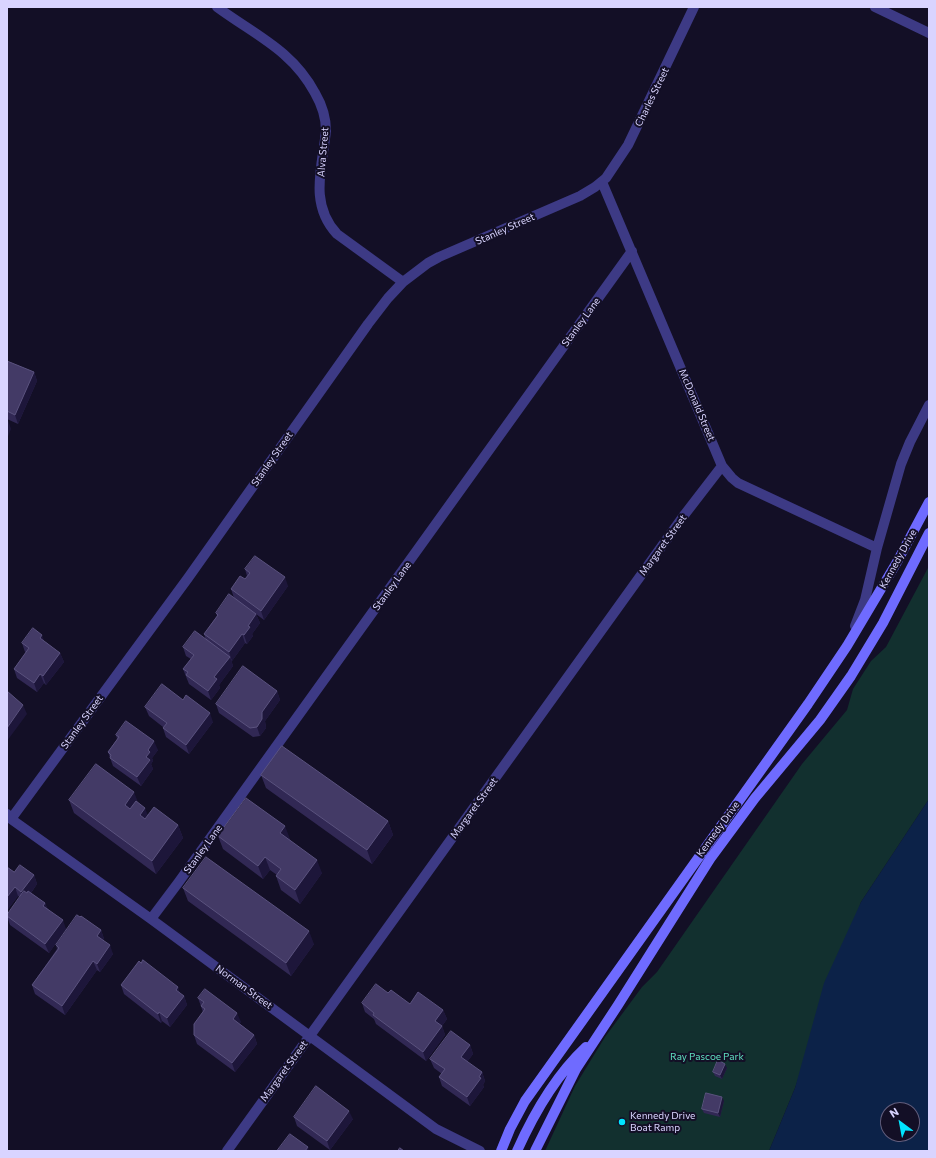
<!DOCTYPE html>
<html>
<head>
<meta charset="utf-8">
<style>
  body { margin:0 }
  #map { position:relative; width:936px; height:1158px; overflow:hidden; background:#130f26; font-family:Commissioner,sans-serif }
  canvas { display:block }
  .frame { position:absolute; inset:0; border:8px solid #d9d4ff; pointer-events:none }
  .north { position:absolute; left:880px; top:1102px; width:40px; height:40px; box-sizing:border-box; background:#130f26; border:1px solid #625e7d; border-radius:50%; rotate:328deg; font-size:11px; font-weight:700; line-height:16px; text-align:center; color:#d9d4ff }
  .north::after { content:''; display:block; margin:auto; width:14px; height:18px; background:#00e5ff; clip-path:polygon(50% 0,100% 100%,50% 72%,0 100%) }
</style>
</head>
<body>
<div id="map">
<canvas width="936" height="1158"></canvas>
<div class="frame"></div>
<div class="north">N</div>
</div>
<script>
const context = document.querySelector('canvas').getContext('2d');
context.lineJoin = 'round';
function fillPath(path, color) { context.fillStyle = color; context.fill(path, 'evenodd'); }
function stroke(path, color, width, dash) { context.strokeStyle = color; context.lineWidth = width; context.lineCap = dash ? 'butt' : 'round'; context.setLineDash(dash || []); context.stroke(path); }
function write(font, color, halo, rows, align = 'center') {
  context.font = font + ' Commissioner,sans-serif'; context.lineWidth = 4; context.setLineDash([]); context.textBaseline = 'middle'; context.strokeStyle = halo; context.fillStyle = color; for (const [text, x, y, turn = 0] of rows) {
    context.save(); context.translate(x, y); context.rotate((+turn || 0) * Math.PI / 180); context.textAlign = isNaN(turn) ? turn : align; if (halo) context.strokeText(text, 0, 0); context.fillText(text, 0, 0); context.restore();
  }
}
fillPath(new Path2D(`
  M929 566V799L861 902 795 1088 769 1151H545L575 1086 605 1037 642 987 657 972 802 764 847 710 853 689 871 661 886 647Z`), '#12302f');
fillPath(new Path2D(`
  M929 799V1151H769L795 1088 824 983 861 902ZM888 1110H912V1134H888Z`), '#0c2248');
stroke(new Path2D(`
  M217 7C255 35 292 50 315 93 322 105 326 118 326 131 322 168 309 204 337 234L403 282
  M875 7 929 33
  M602 182 722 466 732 478 738 483 877 548
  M855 626 865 600 877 548 901 464 910 442 929 405
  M7 814 11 819 151 919 436 1129 480 1151
  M11 819 188 578 368 324 388 298 403 282 428 263 439 257 580 196 595 187 606 178 628 145 694 7
  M151 919 178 883 632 251
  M227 1151 685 514 722 466`), '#3d3a85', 10);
stroke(new Path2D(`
  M501 1151 510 1129 525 1101 808 704 847 646 897 562 929 502
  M517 1151C534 1113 555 1076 586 1047
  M535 1151 576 1069 618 1005 710 859 755 798 820 720 851 676 883 623 929 533`), '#6f6bff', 10);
fillPath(new Path2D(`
  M7 361 34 372 37 381 18 424 7 419Z
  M245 569 288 586 264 620 256 614 260 623 252 634 253 636 247 644 245 643 232 661 231 660 233 666 219 685 220 688 211 700 189 684 183 669 191 659 186 656 183 647 206 640 204 634 217 616 216 613 234 598 231 589 245 579 247 576Z
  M44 641 60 653 64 662 46 685 44 683 37 692 17 678 14 669 26 652H25L22 643Z
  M277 691 280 700 265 721 266 728 260 736 253 737 219 713 216 704Z
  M145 707 213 722 189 754 166 737 163 728V727L149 716Z
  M116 735 158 750 152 758 153 761 151 764 153 769 141 786 113 766 108 752 117 739Z
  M261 775 388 821 393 835 372 864 266 788Z
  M69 800 138 803 148 815 178 825 183 838 156 874 74 813Z
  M218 836 290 839V840L322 873 300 904 281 890 276 876 277 875 270 870 263 879 223 849Z
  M7 867 14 872 34 875 37 884 31 893 45 903 47 908 66 929 49 953 10 925 8 919 7 920V914V915L20 897 18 896 8 909 7 908Z
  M183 888 314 944 291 976 188 901Z
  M101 930 104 939 103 940 113 954 100 972 97 970 65 1015 35 994 32 985 57 949 56 945Z
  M121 985 180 993 184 996 187 1005 170 1027 162 1021 161 1023 124 994Z
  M388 993 410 1004 443 1010 447 1019 442 1026 445 1035 426 1061 376 1024 374 1019 365 1012 362 1003Z
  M198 998 241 1022 239 1023 254 1035 257 1044 235 1072 197 1044 194 1035 203 1012Z
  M470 1045 473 1054 467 1062 482 1072 485 1081 483 1085 484 1087 470 1106 442 1086 439 1077 442 1074 434 1068 430 1059Z
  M727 1068 722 1079 715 1076 713 1072Z
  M724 1101 720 1117 704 1113 702 1109Z
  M294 1117 353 1119 330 1150 297 1126Z`), '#312854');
fillPath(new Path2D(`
  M34 372 37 381 18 424 15 415Z
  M8 420 11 429 7 439V422Z
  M285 577 288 586 264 620 261 611Z
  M256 614 260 623 252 634 253 636 247 644 244 635 248 626Z
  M242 634 245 643 232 661 229 652Z
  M42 635 45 643 40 638Z
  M60 653 64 662 46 685 43 676Z
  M230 657 233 666 219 685 220 688 211 700 208 691 214 677Z
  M40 674 44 683 37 692 34 683Z
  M277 691 280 700 265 721 266 728 260 736 257 727 262 712Z
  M23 705 27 714 7 741V728Z
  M210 713 213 722 189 754 186 745Z
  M154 741 158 750 152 758 153 761 151 764 153 769 141 786 137 777 146 757 148 750Z
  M134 792 139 805 130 818 125 805Z
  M145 808 150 821 144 828 140 815Z
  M388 821 393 835 372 864 367 850Z
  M178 825 183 838 156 874 152 861Z
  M285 826 290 839 285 846 280 833Z
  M265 857 270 870 263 879 258 866Z
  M317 860 322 873 300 904 295 890Z
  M34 875 37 884 25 901 21 892Z
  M15 887 18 896 8 909 7 905V897Z
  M45 903 48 912 43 906Z
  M63 920 66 929 49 953 45 944Z
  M101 930 104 939 100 944 97 936Z
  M309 931 314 944 291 976 286 963Z
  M110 945 113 954 100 972 97 964Z
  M93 961 97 970 65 1015 62 1006Z
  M178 987 181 996 176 990Z
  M184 996 187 1005 170 1027 167 1018Z
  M443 1010 447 1019 439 1030 435 1021Z
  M159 1012 162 1021 161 1023 158 1014Z
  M237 1013 241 1022 236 1028 233 1019Z
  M442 1026 445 1035 426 1061 423 1052Z
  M254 1035 257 1044 235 1072 232 1063Z
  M470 1045 473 1054 464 1066 461 1057Z
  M725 1064 727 1068 722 1079 720 1075Z
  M482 1072 485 1081 483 1085 484 1087 470 1106 467 1097Z
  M722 1097 724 1101 720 1117 718 1113Z
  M349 1111 353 1119 330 1150 327 1141Z
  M308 1147 309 1151H305Z`), '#1d163a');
const building = new Path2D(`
  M7 361 34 372 15 415 7 411Z
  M255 556 285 577 261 611 231 589 240 576 245 579 250 573 245 569Z
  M229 594 256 614 248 626 250 627 244 635 242 634 229 652 204 634 218 615 216 613Z
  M33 628 42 635 40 638 60 653 43 676 40 674 34 683 14 669 29 648 22 643Z
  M195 631 230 657 214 677 217 679 208 691 186 675 188 672 183 669 194 655 183 647Z
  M243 666 277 691 262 712V719L257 727 250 728 216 704Z
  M162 684 183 700 186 695 210 713 186 745 163 728 167 723 145 707Z
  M7 691 23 705 7 728Z
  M126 721 154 741 148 750 150 752 146 757 150 760 137 777 110 758 111 755 108 752 119 737 116 735Z
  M282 746 388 821 367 850 261 775Z
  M96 764 134 792 125 805 130 809 136 801 145 808 140 815 145 819 154 807 178 825 152 861 69 800Z
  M246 798 285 826 280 833 317 860 295 890 276 876 281 869 265 857 258 866 218 836Z
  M206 857 309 931 286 963 183 888Z
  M20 865 34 875 21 892 15 887 7 897V867L14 872Z
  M24 891 27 893 28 891 45 903 43 906 63 920 45 944 7 916V915Z
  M77 915 80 917 81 916 101 930 97 936 110 945 97 964 93 961 62 1006 32 985 59 948 56 945Z
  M143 960 178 987 176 990 184 996 167 1018 159 1012 158 1014 121 985 139 961 141 963Z
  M376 984 388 993 391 990 410 1004 418 992 443 1010 435 1021 442 1026 423 1052 373 1015 374 1013 362 1003Z
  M205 989 237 1013 233 1019 254 1035 232 1063 194 1035V1024L205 1009 201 1006 204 1002 198 998Z
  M451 1031 470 1045 461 1057 482 1072 479 1077 481 1078 467 1097 439 1077 445 1069 430 1059Z
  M718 1060 725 1064 720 1075 713 1072Z
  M316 1086 349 1111 327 1141 294 1117Z
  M706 1093 722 1097 718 1113 702 1109Z
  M290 1134 308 1147 305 1151H277Z
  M400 1148 404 1151H398Z`);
fillPath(building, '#433a66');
stroke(building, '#5a527e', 1);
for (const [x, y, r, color] of [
  [622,1122,4,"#00e5ff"]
]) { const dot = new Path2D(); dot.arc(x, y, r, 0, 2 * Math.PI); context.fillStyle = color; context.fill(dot); stroke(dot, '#130f26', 1.5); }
write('10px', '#d9d4ff', '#130f26', [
  ["Charles Street",652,97,-64],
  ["Alva Street",323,152,-85],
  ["Stanley Street",505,229,-24],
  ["Stanley Lane",581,322,-54],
  ["McDonald Street",697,405,67],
  ["Stanley Street",272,459,-55],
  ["Margaret Street",663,545,-54],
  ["Kennedy Drive",898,559,-61],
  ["Stanley Lane",392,586,-54],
  ["Stanley Street",82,722,-54],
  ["Margaret Street",474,808,-54],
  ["Kennedy Drive",718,829,-54],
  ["Stanley Lane",203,849,-54],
  ["Norman Street",244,987,36],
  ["Margaret Street",284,1071,-54]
]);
write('10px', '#5fe0c0', '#130f26', [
  ["Ray Pascoe Park",707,1057]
]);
write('10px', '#d9d4ff', '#130f26', [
  ["Kennedy Drive",630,1116],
  ["Boat Ramp",630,1128]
], 'left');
</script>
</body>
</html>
